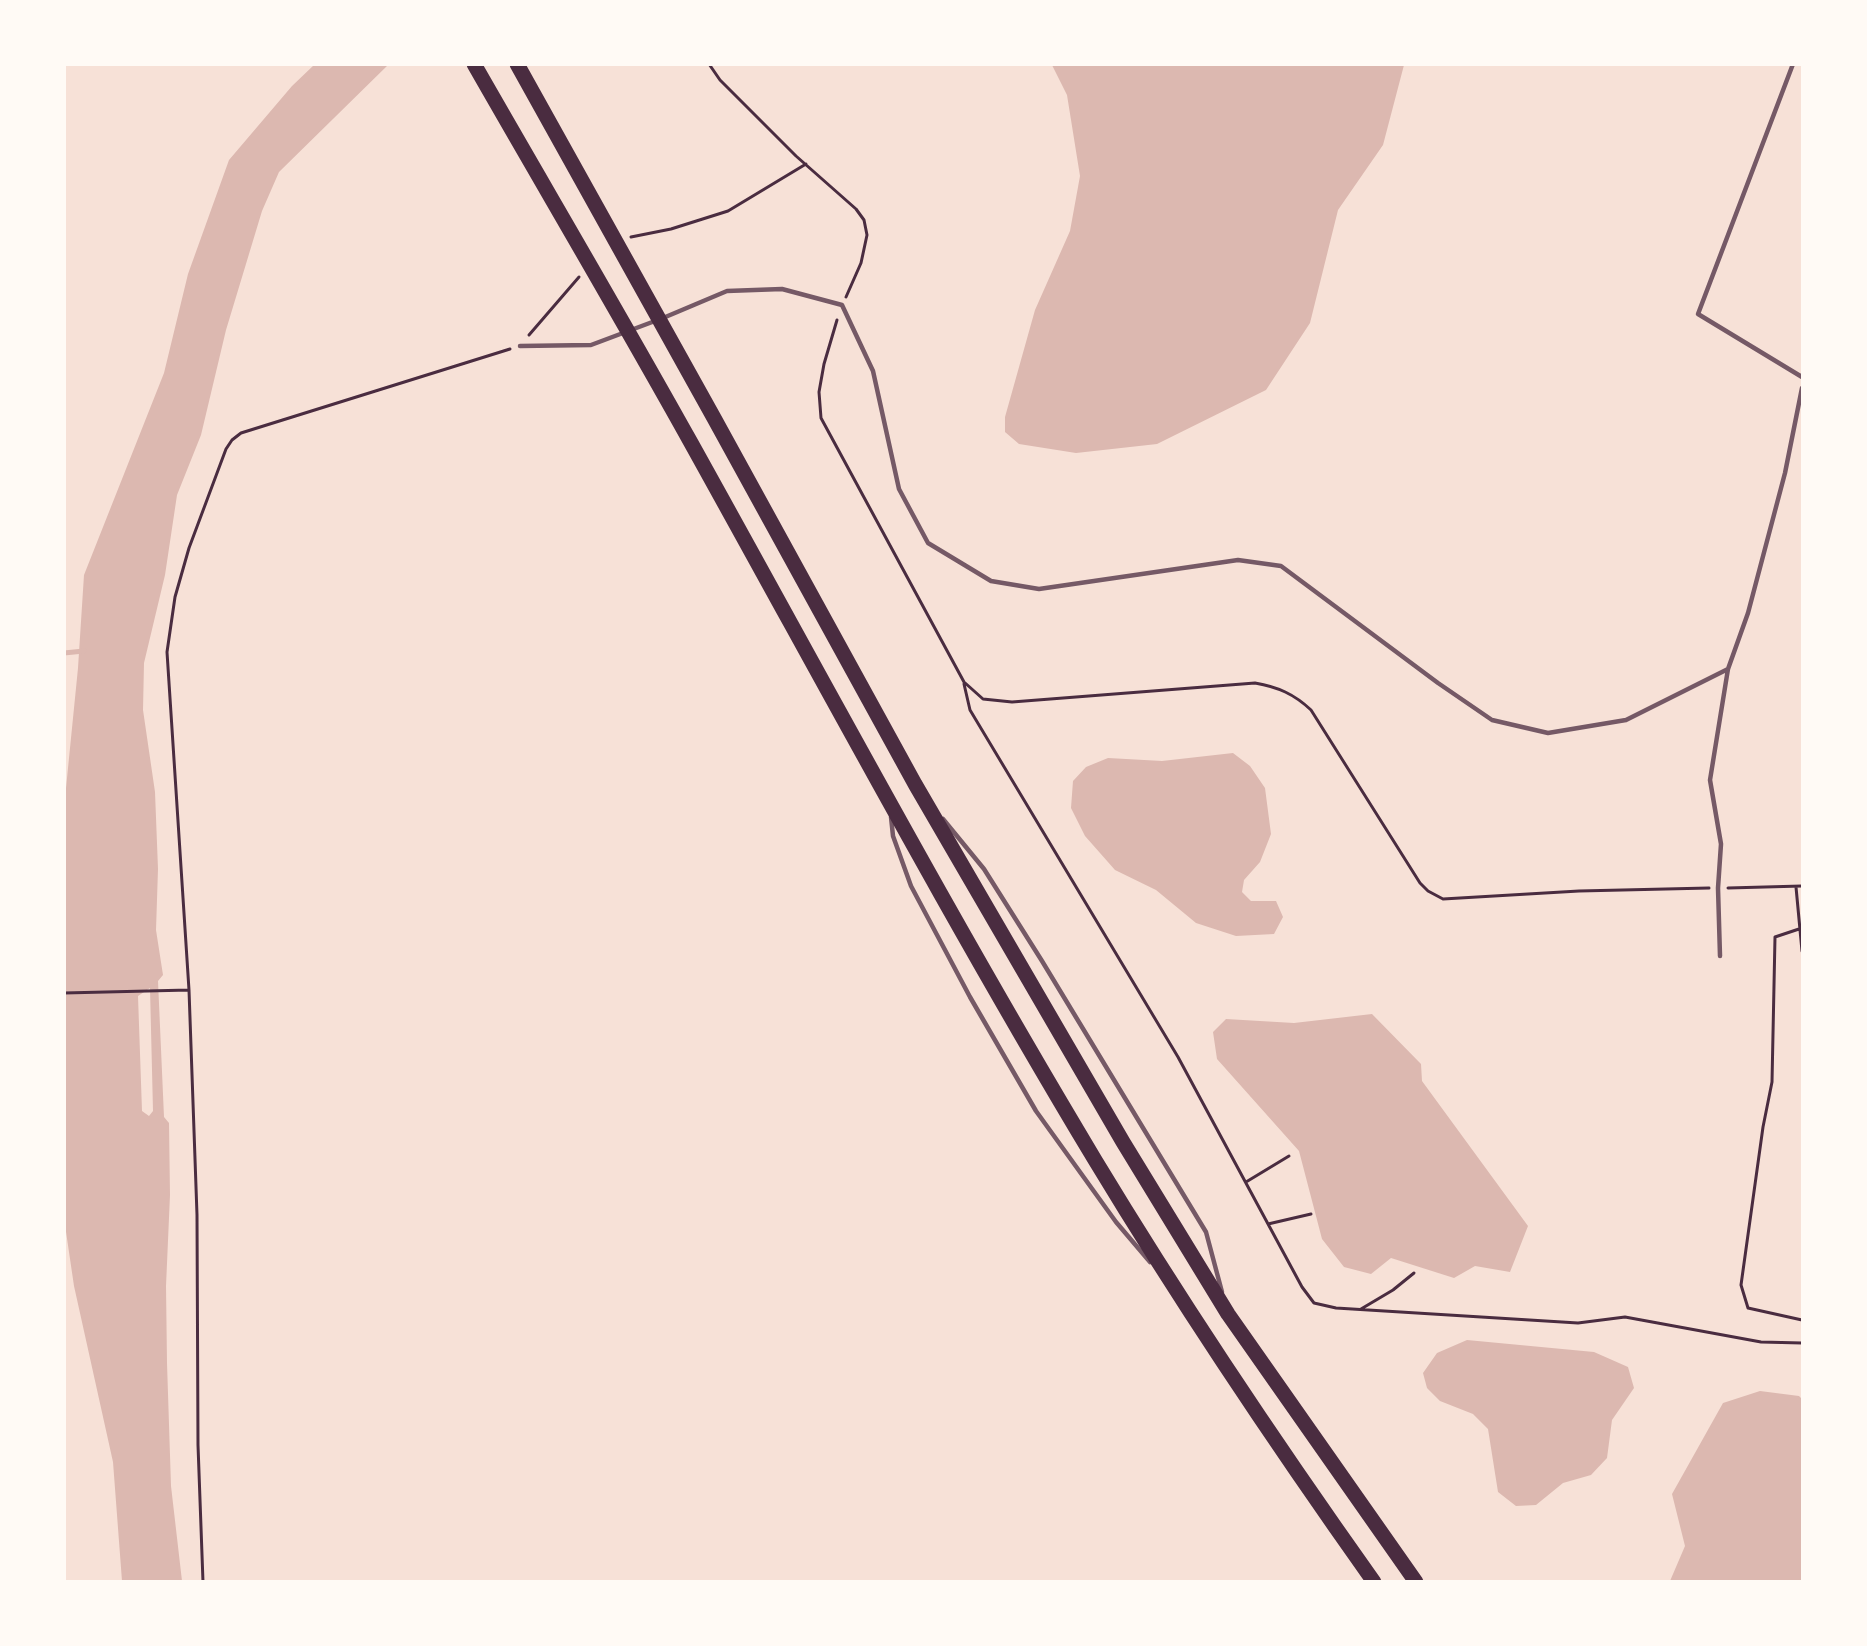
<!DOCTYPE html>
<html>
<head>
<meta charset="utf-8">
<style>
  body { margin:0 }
  #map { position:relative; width:1867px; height:1646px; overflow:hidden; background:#f7e1d7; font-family:"Fira Sans",sans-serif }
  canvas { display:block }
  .frame { position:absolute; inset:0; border:66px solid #fffaf5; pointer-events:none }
</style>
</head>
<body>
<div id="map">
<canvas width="1867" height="1646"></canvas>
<div class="frame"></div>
</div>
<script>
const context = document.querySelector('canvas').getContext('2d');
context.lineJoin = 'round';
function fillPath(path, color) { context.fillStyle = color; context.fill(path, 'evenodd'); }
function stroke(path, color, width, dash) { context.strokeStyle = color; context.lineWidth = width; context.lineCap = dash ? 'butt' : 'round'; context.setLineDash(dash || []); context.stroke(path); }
fillPath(new Path2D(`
  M314 65H388L279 172 262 211 226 330 201 435 177 495 165 575 144 663 143 710 155 792 158 869 156 930 163 975 158 981 164 1117 169 1123 170 1195 166 1286 167 1363 171 1486 182 1581H122L113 1462 74 1286 65 1225 64 808 78 668 84 575 164 373 188 274 229 160 292 86ZM150 988 153 1111 149 1116 142 1111 138 996Z
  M1052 65H1404L1383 145 1338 210 1310 323 1266 390 1157 444 1076 453 1019 444 1005 432V417L1035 310 1070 231 1080 176 1067 95Z
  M1233 753 1250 766 1265 788 1271 834 1260 862 1244 880 1242 892 1251 901H1276L1283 917 1274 934 1236 936 1196 923 1156 890 1115 870 1085 836 1071 808 1073 781 1086 767 1108 758 1162 761Z
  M1372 1014 1421 1064 1422 1081 1528 1226 1510 1272 1475 1266 1454 1278 1391 1258 1371 1274 1344 1267 1322 1239 1299 1151 1217 1059 1213 1032 1226 1019 1294 1023Z
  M1467 1340 1594 1352 1628 1367 1634 1388 1612 1420 1607 1458 1591 1475 1563 1483 1536 1505 1516 1506 1498 1492 1488 1429 1473 1414 1440 1401 1427 1388 1423 1373 1437 1353Z
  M1760 1391 1799 1396 1802 1399V1581H1670L1685 1546 1672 1494 1723 1403Z`), '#dcb8b0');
stroke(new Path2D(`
  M64 653 84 651`), '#dcb8b0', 5);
stroke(new Path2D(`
  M709 64 720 80 796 156 856 209 864 220 867 235 861 263 846 297
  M631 237 671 229 728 211 806 164
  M837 320 824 364 819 392 821 418 964 682 983 699 1012 702 1255 683C1278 687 1294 694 1311 710L1420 883 1428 891 1443 899 1579 891 1709 888
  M529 335 579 277
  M964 684 970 710 1178 1057 1302 1287 1314 1303 1336 1308 1578 1323 1625 1317 1761 1342 1802 1343
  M1796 887 1802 951
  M1728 888 1802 886
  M1802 928 1775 937 1772 1082 1763 1127 1741 1285 1748 1308 1802 1320
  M189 990 197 1215 198 1445 203 1582
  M64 993 189 990 167 652 175 597 189 548 226 449 232 440 241 433 510 349
  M1246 1182 1289 1156
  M1268 1224 1311 1214
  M1361 1309 1393 1290 1414 1273`), '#4a2c40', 3);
stroke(new Path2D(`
  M1793 64 1698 314 1802 377
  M663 318 727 291 782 289 842 305 873 371 899 489 928 543 991 581 1039 589 1238 560 1281 566 1438 683 1492 720 1548 733 1626 720 1728 669
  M520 346 591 345 655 321
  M891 817 893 836 911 886 970 997 1036 1111 1116 1222 1150 1262
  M943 819 984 869 1042 961 1206 1232 1222 1292
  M1720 956 1718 888 1721 844 1710 780 1728 669 1748 613 1785 473 1802 388`), '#755966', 4.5);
stroke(new Path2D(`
  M474 64C546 190 620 315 690 441 824 682 953 924 1095 1160 1182 1304 1276 1444 1374 1582
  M517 64 714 418 915 784 1123 1142 1228 1314 1416 1582`), '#4a2c40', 15);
</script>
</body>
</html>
